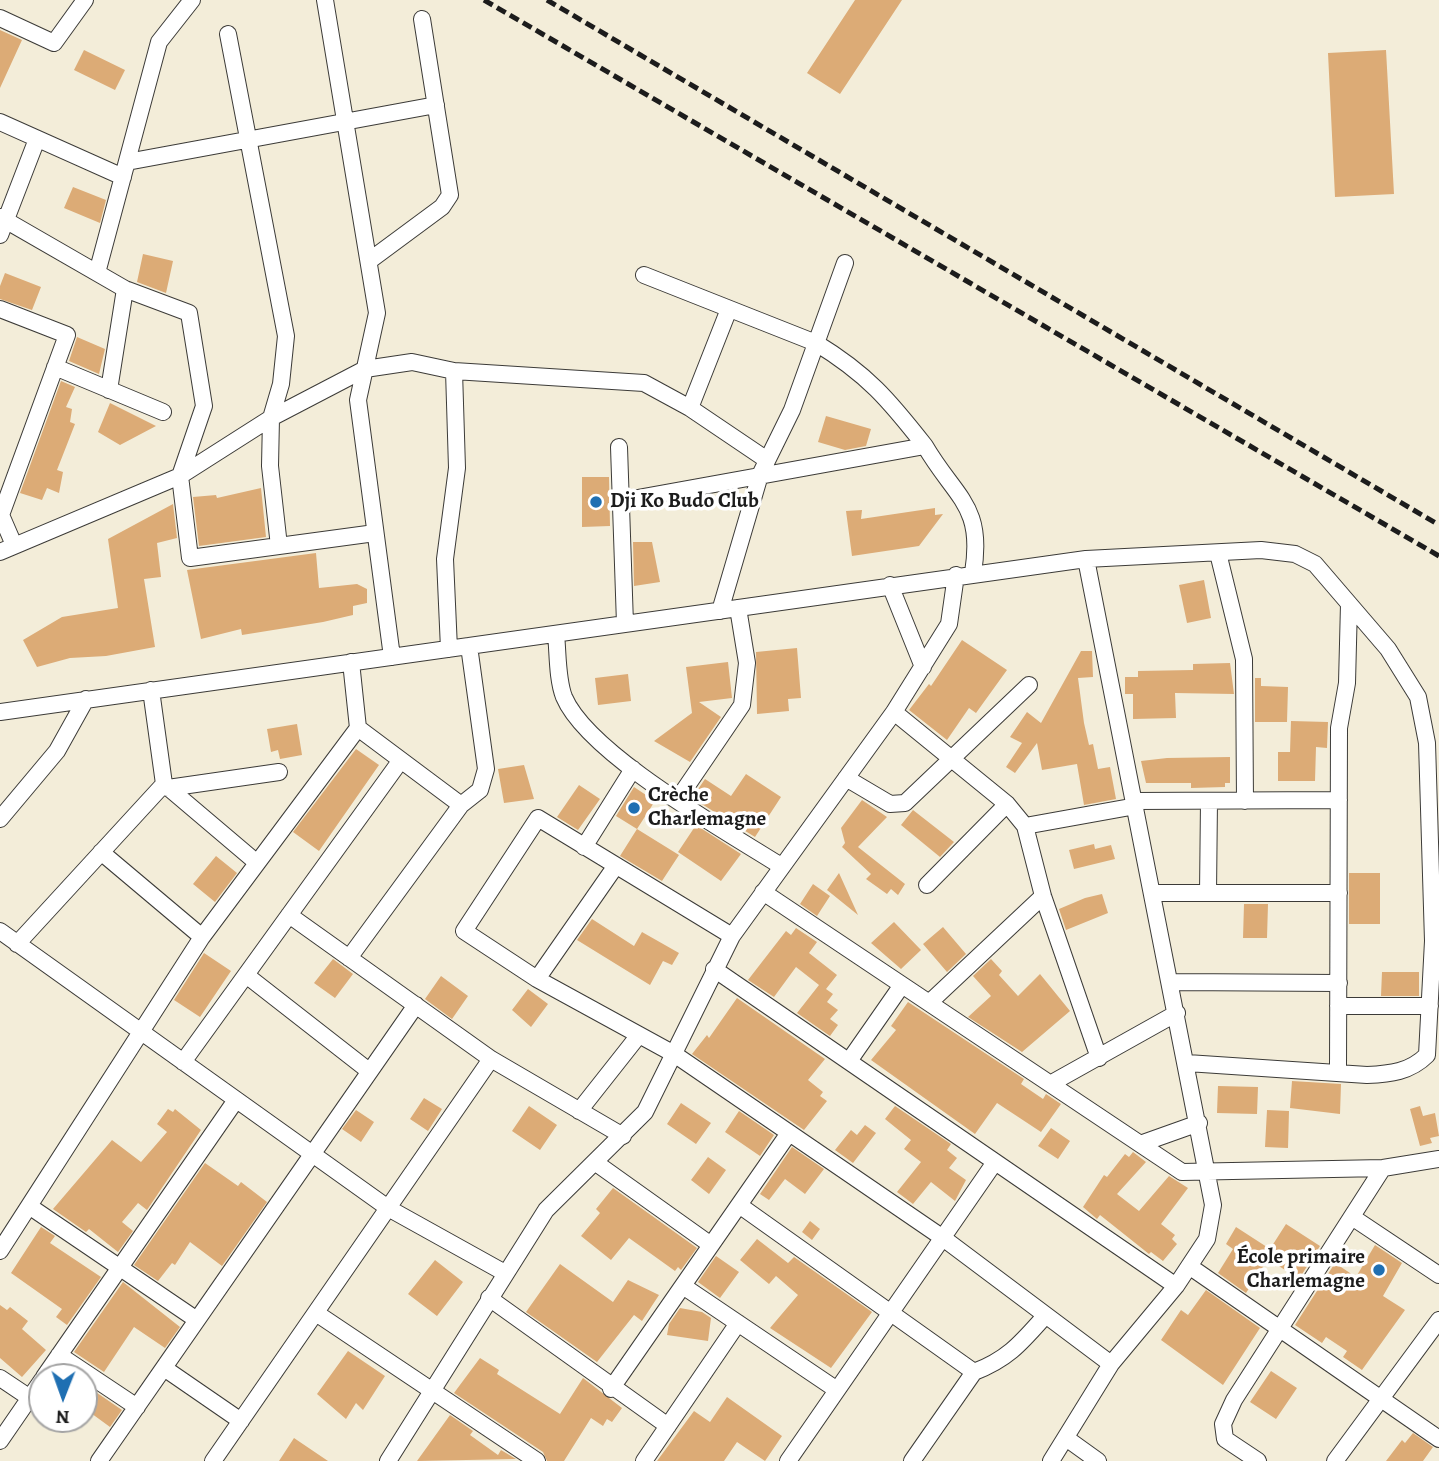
<!DOCTYPE html>
<html>
<head>
<meta charset="utf-8">
<style>
  body { margin:0 }
  #map { position:relative; width:1439px; height:1461px; overflow:hidden; background:#f3edd9; font-family:Alegreya,serif }
  canvas { display:block }
  .north { position:absolute; left:28px; top:1363px; width:70px; height:70px; box-sizing:border-box; background:#fff; border:2px solid #a4a4a4; border-radius:50%; rotate:181deg; font-size:19px; font-weight:700; line-height:28px; text-align:center; color:#1c1c1c }
  .north::after { content:''; display:block; margin:auto; width:24px; height:32px; background:#1f6fb2; clip-path:polygon(50% 0,100% 100%,50% 72%,0 100%) }
</style>
</head>
<body>
<div id="map">
<canvas width="1439" height="1461"></canvas>
<div class="north">N</div>
</div>
<script>
const context = document.querySelector('canvas').getContext('2d');
context.lineJoin = 'round';
function fillPath(path, color) { context.fillStyle = color; context.fill(path, 'evenodd'); }
function stroke(path, color, width, dash) { context.strokeStyle = color; context.lineWidth = width; context.lineCap = dash ? 'butt' : 'round'; context.setLineDash(dash || []); context.stroke(path); }
function write(font, color, halo, rows, align = 'center') {
  context.font = font + ' Alegreya,serif'; context.lineWidth = 7; context.setLineDash([]); context.textBaseline = 'middle'; context.strokeStyle = halo; context.fillStyle = color; for (const [text, x, y, turn = 0] of rows) {
    context.save(); context.translate(x, y); context.rotate((+turn || 0) * Math.PI / 180); context.textAlign = isNaN(turn) ? turn : align; if (halo) context.strokeText(text, 0, 0); context.fillText(text, 0, 0); context.restore();
  }
}
fillPath(new Path2D(`
  M855 0H902L840 94 807 73Z
  M0 30 22 40 0 88Z
  M84 50 125 70 115 90 74 70Z
  M1386 50 1394 194 1335 197 1328 53Z
  M73 187 106 200 100 223 64 208Z
  M143 254 173 261 166 293 137 282Z
  M5 273 41 287 32 310 0 299V286Z
  M77 337 105 349 99 374 69 361Z
  M61 381 75 387 66 407 72 409 70 422 75 424 57 470 63 472 59 493 47 488 42 500 20 493Z
  M110 403 156 426 120 445 98 432Z
  M826 416 871 429 866 446 845 450 818 442Z
  M582 477H609L610 526 582 527Z
  M261 488 266 537 199 546 193 497 216 495 217 498Z
  M173 504 177 538 157 543 161 577 144 579 155 647 106 656 70 658 37 667 23 640 62 617 118 608 108 539Z
  M935 508V515L943 514 919 546 852 556 846 511 862 510 861 519Z
  M633 542H652L660 582 634 586Z
  M316 553 319 588 357 584 367 589V603L353 606V615L323 622 242 635 241 629 201 639 187 570Z
  M1204 580 1211 618 1187 623 1179 585Z
  M962 640 1007 670 976 713 969 708 947 740 909 710 929 684 931 686Z
  M797 648 801 698 788 699 789 711 757 714 756 652Z
  M1081 651H1092L1093 677 1078 678 1084 723 1089 745 1093 744 1098 769 1110 767 1116 799 1084 805 1077 764 1042 770 1037 743 1015 773 1006 767 1022 743 1010 737 1027 712 1041 723Z
  M728 662 732 698 699 702 721 717 690 762 654 741 692 713 686 667Z
  M1230 663 1234 694 1175 693 1176 718 1133 719V694H1125V677H1138V671L1193 670V664Z
  M628 674 631 701 598 705 595 678Z
  M1255 678H1261V686L1288 687 1287 722H1255Z
  M1291 721 1328 722 1327 748 1316 747 1315 781H1278V752H1290Z
  M297 724 302 755 280 759 278 750 271 752 267 729Z
  M356 749 379 765 319 851 293 832Z
  M1230 757V783H1225V787L1191 788V783H1146L1141 761 1167 758Z
  M524 765 534 799 504 803 498 769Z
  M746 774 781 797 755 837 692 798 705 779 731 796Z
  M579 785 600 799 578 830 557 817Z
  M634 787 655 801 637 829 616 816Z
  M862 800 887 817 858 847 905 884 898 895 891 889 887 894 866 879 871 874 842 847 845 843 841 828Z
  M913 810 954 842 940 857 901 825Z
  M696 825 741 854 721 881 678 852Z
  M637 829 679 855 662 881 620 856Z
  M1094 844 1095 849 1111 845 1115 859 1074 869 1069 850Z
  M216 856 237 873 215 902 193 884Z
  M839 873 858 915 827 890Z
  M1349 873H1380V924H1349Z
  M813 884 830 896 817 916 800 904Z
  M1102 894 1108 913 1066 930 1059 909 1085 898Z
  M1244 904H1268L1267 938H1243Z
  M592 919 634 946 642 932 679 953 672 965 663 961 650 985 577 940Z
  M894 922 921 950 901 969 871 943Z
  M943 927 966 954 947 972 923 944Z
  M796 928 817 942 809 953 837 975 826 989 833 994 827 1002 838 1010 830 1019 838 1025 830 1036 797 1013 819 985 796 967 774 997 748 980 786 931 791 935Z
  M204 953 231 971 200 1017 174 1000Z
  M333 959 353 974 335 998 314 983Z
  M991 959 1002 971 999 975 1018 996 1040 974 1070 1011 1022 1052 968 1017 991 996 973 976Z
  M1382 972H1419V996H1381Z
  M441 976 468 996 452 1019 425 999Z
  M528 989 548 1004 531 1027 512 1010Z
  M737 998 825 1059 808 1080 823 1092 820 1096 827 1101 804 1130 692 1054 707 1035 709 1038Z
  M908 1002 1024 1079 1021 1084 1043 1099 1046 1094 1061 1104 1041 1132 997 1103 975 1134 871 1060 896 1030 891 1026Z
  M1292 1081 1341 1084 1340 1114 1290 1108Z
  M1218 1086 1258 1087 1257 1114 1217 1113Z
  M424 1098 442 1109 428 1131 410 1119Z
  M681 1103 711 1123 696 1144 667 1124Z
  M529 1106 557 1125 540 1150 512 1131Z
  M895 1106 951 1144 947 1150 957 1158 949 1168 966 1180 955 1201 931 1182 913 1204 897 1192 921 1162 904 1149 911 1140 885 1119Z
  M1420 1106 1423 1116 1435 1113 1439 1136 1430 1138 1432 1143 1420 1146 1410 1109Z
  M168 1109 173 1112 175 1109 201 1130 147 1210 138 1203 122 1222 133 1231 118 1252 89 1229 86 1232 53 1209 112 1140 141 1162 167 1132 157 1124Z
  M356 1110 374 1122 361 1142 342 1129Z
  M1267 1110 1289 1111 1288 1148 1265 1147Z
  M739 1111 774 1135 760 1156 725 1132Z
  M865 1125 876 1133 853 1163 835 1150 851 1130 857 1135Z
  M1051 1128 1070 1141 1058 1159 1038 1146Z
  M792 1147 824 1169 805 1194 785 1179 769 1200 760 1194Z
  M1133 1152 1146 1162 1117 1194 1139 1211 1169 1176 1188 1188 1161 1224 1175 1235 1172 1239 1177 1244 1163 1261 1151 1252 1149 1254 1100 1215 1097 1219 1083 1207 1104 1175 1107 1177 1125 1154 1129 1157Z
  M708 1157 726 1170 709 1194 691 1180Z
  M205 1163 238 1186 241 1182 267 1202 222 1266 190 1242 175 1265 172 1263 158 1281 134 1265Z
  M613 1188 697 1248 681 1270 678 1267 675 1271 629 1238 611 1260 581 1236 600 1213 596 1209Z
  M810 1221 820 1229 812 1240 802 1232Z
  M1286 1224 1320 1246 1299 1279 1268 1259 1246 1293 1218 1273 1233 1249 1226 1244 1236 1227 1270 1249Z
  M41 1227 55 1236 50 1243 101 1277 67 1325 56 1317 62 1309 11 1273Z
  M757 1239 788 1263 794 1257 872 1312 831 1368 770 1328 798 1295 776 1276 769 1284 740 1260Z
  M1375 1245 1402 1263 1383 1296 1405 1310 1362 1370 1343 1357 1347 1351 1326 1337 1322 1343 1295 1325 1335 1263 1356 1277Z
  M716 1256 739 1272 720 1298 698 1282Z
  M435 1260 463 1282 437 1316 408 1294Z
  M560 1264 613 1302 628 1280 659 1295 642 1321 634 1315 597 1362 526 1312Z
  M123 1282 180 1327 165 1348 134 1327 104 1372 74 1352Z
  M1206 1290 1260 1328 1223 1385 1161 1340 1181 1310 1188 1315Z
  M0 1305 7 1310 10 1307 28 1321 22 1329 46 1350 22 1377 0 1358Z
  M680 1308 702 1312 711 1318 708 1341 667 1335 669 1324Z
  M348 1351 385 1376 363 1410 356 1403 346 1419 317 1394Z
  M480 1358 499 1370 497 1374 560 1414 583 1378 622 1408 612 1422 607 1419 603 1426 591 1418 564 1461H547L543 1452 454 1393Z
  M1271 1371 1297 1388 1276 1419 1250 1402Z
  M84 1384 122 1410 110 1427 84 1408Z
  M727 1397 782 1436 765 1461 737 1442 724 1461H657L694 1411 710 1422Z
  M450 1415 473 1431 470 1435 498 1455 501 1450 516 1459 417 1461Z
  M1413 1433 1433 1447 1423 1461H1386L1402 1440 1405 1443Z
  M294 1438 328 1461H279Z`), '#dcab76');
const minor = new Path2D(`
  M325 0 377 313 358 400 392 657
  M0 18 54 43 85 0
  M228 34 286 336 281 384 271 418 270 466 279 546
  M0 122 123 177
  M127 162 436 105
  M0 217 125 289 189 313 204 406 180 476 190 558 375 533
  M0 235 37 139
  M369 261 442 207 450 195 422 19
  M97 273 159 42 192 0
  M644 275 816 343C867 374 889 400 925 446
  M0 309 67 335 1 515 14 545
  M55 367 163 412
  M109 390 125 289
  M690 408 729 309
  M619 447 625 624
  M621 501 925 446C956 499 984 505 973 573
  M0 552 180 476 271 418 365 369 412 362 454 371 644 383 690 408 767 460
  M1218 553 1244 659 1245 801
  M890 585 923 667
  M720 611 760 475 792 410 845 263
  M556 634C558 653 557 679 564 697 588 754 726 831 781 866
  M449 649 445 559 457 468 454 371
  M151 690 164 784 256 862
  M0 712 1086 559 1261 550 1295 554 1315 564 1388 649 1418 697 1427 743 1433 941 1427 1055C1410 1072 1390 1074 1367 1075L1187 1063
  M894 712 1007 804 1025 826 1043 896 1099 1058
  M358 728 461 805 480 790 486 769 469 646
  M846 778 890 804 905 803 1029 685
  M168 788 279 772
  M678 799 742 705 747 663 738 608
  M1135 801 1339 800
  M0 819 57 751 86 699
  M1025 826 1136 806
  M584 847 633 769
  M101 852 202 937
  M927 885 1007 804
  M763 892 1182 1172 1383 1168 1439 1159
  M1153 893H1339
  M1208 893 1209 801
  M289 915 491 1059 623 1136
  M0 931 388 1208 505 1273
  M732 936 538 818 464 931 537 979 674 1054 943 1238 1111 1364
  M17 944 164 784
  M349 958 461 805
  M714 969 1176 1286
  M246 975 369 1071
  M537 979 615 867
  M1171 982 1339 983
  M929 1003 1043 896
  M1338 1006H1430
  M849 1061 902 985
  M183 1062 401 760
  M1338 1071 1339 728 1347 683 1349 604
  M1050 1084 1177 1013
  M579 1111 639 1035
  M1140 1144 1199 1123
  M596 1163 711 1245
  M739 1205 974 1372C1008 1359 1021 1343 1045 1316
  M29 1206 197 1320
  M1352 1217 1439 1275
  M0 1251 202 937 358 728 351 662
  M1189 1266 1439 1439
  M683 1286 837 1390
  M489 1298 668 1426
  M316 1313 537 1461
  M59 1355 137 1407
  M164 1368 241 1421
  M44 1377 236 1100
  M0 1378 30 1398
  M611 1389 789 1133
  M1066 1438 1098 1461
  M0 1441 42 1380
  M99 1461 416 1005
  M213 1461 491 1059
  M388 1461 546 1210 645 1112 732 936 894 712 949 624 956 575
  M644 1461 738 1323
  M788 1461 995 1162
  M912 1461 974 1372
  M1051 1461 1111 1364 1176 1286 1207 1239 1213 1205 1086 559
  M1258 1461 1225 1439 1223 1424 1234 1400 1383 1168
  M1335 1461 1439 1320`);
stroke(minor, '#3c3b38', 18);
stroke(minor, '#fff', 16);
stroke(new Path2D(`
  M484 0 1439 556
  M547 0 1439 525`), '#1c1c1c', 5, [10, 5]);
for (const [x, y, r, color] of [
  [596,502,7,"#1f6fb2"],
  [634,808,7,"#1f6fb2"],
  [1379,1270,7,"#1f6fb2"]
]) { const dot = new Path2D(); dot.arc(x, y, r, 0, 2 * Math.PI); context.fillStyle = color; context.fill(dot); stroke(dot, '#fff', 2.5); }
write('bold 21px', '#1c1c1c', '#fff', [
  ["Dji Ko Budo Club",610,502],
  ["Crèche",648,796],
  ["Charlemagne",648,820],
  ["École primaire",1365,1258,"right"],
  ["Charlemagne",1365,1282,"right"]
], 'left');
</script>
</body>
</html>
